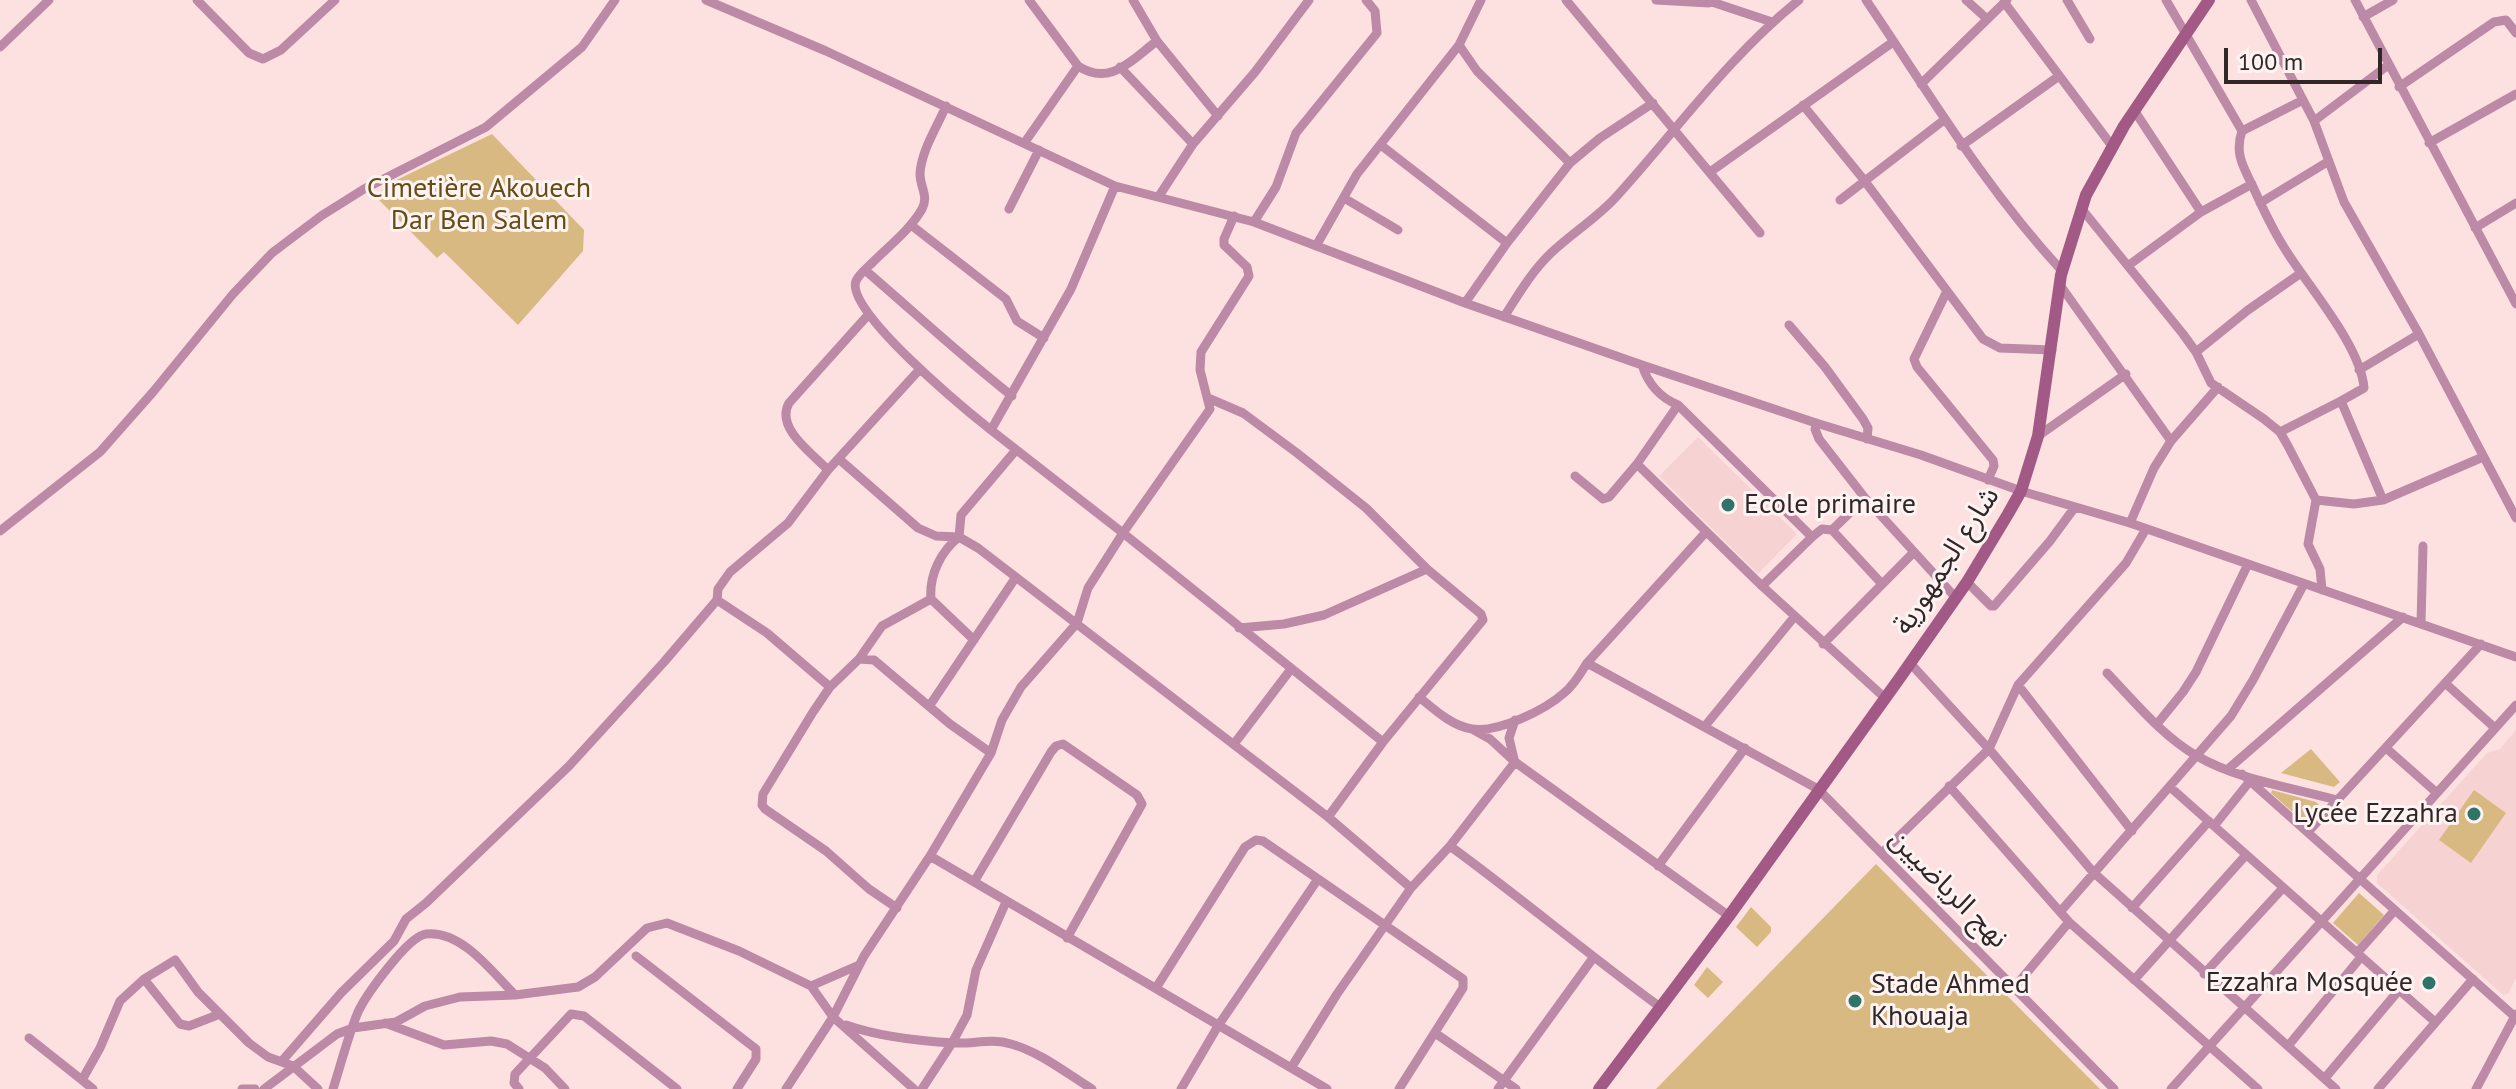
<!DOCTYPE html>
<html>
<head>
<meta charset="utf-8">
<style>
  body { margin:0 }
  #map { position:relative; width:2516px; height:1089px; overflow:hidden; background:#fde1e1; font-family:"PT Sans",sans-serif }
  canvas { display:block }
  .scale { position:absolute; left:2224px; top:48px; width:158px; height:36px; box-sizing:border-box; border:4px solid #312727; border-top:0; padding-left:10px; font-size:24px; line-height:28px; white-space:nowrap; color:#312727; -webkit-text-stroke:6px #fef3f3; paint-order:stroke }
</style>
</head>
<body>
<div id="map">
<canvas width="2516" height="1089"></canvas>
<div class="scale">100 m</div>
</div>
<script>
const context = document.querySelector('canvas').getContext('2d');
context.lineJoin = 'round';
function fillPath(path, color) { context.fillStyle = color; context.fill(path, 'evenodd'); }
function stroke(path, color, width, dash) { context.strokeStyle = color; context.lineWidth = width; context.lineCap = dash ? 'butt' : 'round'; context.setLineDash(dash || []); context.stroke(path); }
function write(font, color, halo, rows, align = 'center') {
  context.font = font + ' "PT Sans","Noto Sans Arabic",sans-serif'; context.lineWidth = 6; context.setLineDash([]); context.textBaseline = 'middle'; context.strokeStyle = halo; context.fillStyle = color; for (const [text, x, y, turn = 0] of rows) {
    context.save(); context.translate(x, y); context.rotate((+turn || 0) * Math.PI / 180); context.textAlign = isNaN(turn) ? turn : align; if (halo) context.strokeText(text, 0, 0); context.fillText(text, 0, 0); context.restore();
  }
}
fillPath(new Path2D(`
  M1698 437 1797 534 1758 574 1659 476Z
  M2516 730V978L2508 994 2503 995 2377 883V875L2487 753 2500 749Z`), '#f6d2d2');
fillPath(new Path2D(`
  M492 134 584 230 583 251 518 325 444 252 437 258 376 197 386 185Z
  M2311 749 2340 782 2334 787 2281 773Z
  M2272 790 2316 802 2319 805 2304 822 2271 793Z
  M2474 790 2506 813 2471 863 2439 840Z
  M1876 864 2100 1089H1656Z
  M2359 893 2384 915 2358 945 2333 923Z
  M1751 907 1771 927V932L1757 947 1736 927Z
  M1707 967 1723 982 1708 998 1694 985Z`), '#d8b981');
stroke(new Path2D(`
  M197 0 249 53 263 59 281 50 335 0
  M706 0 826 51 1115 186 1254 222 1465 303 1642 365 1816 423 1921 455 2021 491 2130 523 2516 657
  M1029 0 1078 66
  M1133 0 1157 41
  M1566 0 1760 233
  M1656 0 1709 3
  M1706 0 1772 22
  M1866 0C1931 96 1983 185 2062 271
  M1966 0 1986 18
  M2067 0 2090 39
  M2166 0 2242 131 2301 101
  M2251 0 2314 121 2344 202 2419 334 2516 518
  M2355 0 2516 304
  M2004 2 2112 146
  M2363 17 2393 0
  M1459 45 1477 71 1570 163
  M0 47 49 0
  M1120 67 1193 144
  M1921 84 2007 0
  M2399 87 2494 22 2506 20 2516 33
  M1803 105 1864 180 1983 339 2000 348 2052 350
  M946 106C937 127 921 151 920 174 920 187 929 196 922 209 910 230 889 246 872 263 867 268 859 274 856 281 844 310 967 411 991 430
  M2134 110 2201 212
  M2314 121 2387 66
  M2242 131C2234 154 2244 168 2254 189 2263 209 2273 230 2285 249 2307 285 2361 346 2364 388L2341 401 2383 500 2483 457
  M1025 142 1078 66C1110 87 1131 60 1157 41L1218 116
  M2429 143 2516 94
  M1382 146 1507 243
  M1961 146 2059 76
  M1710 172 1893 42
  M1115 186 1071 289 991 430 1123 533 1210 409 1200 370 1201 352 1249 276 1247 267 1224 245V239L1234 216
  M1159 196 1193 144 1255 72 1309 0
  M1344 198 1398 230
  M1840 200 1944 120
  M2260 203 2329 161
  M2081 208 2183 334 2196 352 2211 383 2264 419 2280 432 2288 446 2316 500 2308 544 2320 569 2322 590
  M1009 209 1039 150
  M1254 222 1276 187 1296 133 1377 33 1375 11 1366 0
  M911 225 1006 299 1017 321 1044 338
  M2475 228 2516 203
  M1316 246 1357 174 1459 45 1481 0
  M2129 265 2201 212 2252 184
  M865 270C914 312 961 356 1012 396
  M2060 285 2171 441 2154 468 2130 523
  M1947 291 1914 359 1917 367 1993 460 1994 466 1988 480
  M1465 303 1507 243 1570 163 1600 138 1653 103
  M1504 317C1518 295 1532 271 1551 253 1572 233 1597 218 1616 197 1676 131 1729 56 1799 0
  M1789 325 1825 367 1863 419 1868 428 1867 439
  M2196 352 2248 310 2301 273
  M1642 365C1648 384 1659 397 1678 405
  M2359 370 2419 334
  M1208 398 1243 413 1297 453 1366 508 1427 569 1481 614 1483 620 1383 742 1328 817
  M1816 423 1815 429 1819 439 1865 498 1956 598
  M2280 432 2341 401
  M2038 436 2126 374
  M2171 441 2218 387
  M839 459 918 528 936 536 959 537 978 548 1328 817 1411 888
  M828 470C812 453 775 428 789 403L868 315
  M1575 476 1603 499 1609 497 1637 464
  M1865 498 1832 530 1882 584
  M2316 500 2354 504 2383 500
  M0 531 100 452 153 392 233 294 272 253 321 216 364 189 486 127 582 47 615 0
  M1812 537 1822 529 1832 530
  M1967 582 1991 606H1994L2050 541 2075 507
  M1762 586 1812 537 1678 405 1637 464 1762 586 1885 698
  M931 599 974 640
  M2421 623 2423 546
  M1239 628 1284 624 1324 615 1427 569
  M1823 644 1914 552
  M859 659 882 626 931 599C929 575 941 551 959 537L961 515 1016 450
  M1587 663 1818 789 2114 1089
  M1910 663 1989 749 2093 872 2336 1089
  M2107 673C2135 702 2162 736 2197 756 2236 779 2293 788 2337 800
  M2445 683 2495 728
  M2018 685 2132 831
  M830 687 767 633 717 600 718 589 730 572 788 523 828 470 920 369
  M1419 697C1435 710 1452 726 1472 729 1498 733 1545 710 1564 693 1574 685 1580 674 1587 663L1706 532
  M930 705 1016 577
  M2157 724 2183 692 2196 672 2248 564
  M1705 726 1795 616
  M1474 730 1490 739 1515 762
  M1234 744 1291 669
  M2386 748 2437 793
  M1514 759 1509 738 1515 720
  M2227 770 2403 617
  M2242 774 2515 1017
  M1949 786 2069 922 2258 1089
  M2170 787 2434 1021
  M2214 826 2250 781
  M2308 832 2481 644
  M1450 846C1521 898 1589 955 1660 1007
  M1882 853 1989 749 2018 685 2126 563 2146 529
  M930 856 1327 1089
  M1658 866 1745 748
  M974 882 1051 752 1056 746 1063 744 1137 795 1142 804 1067 938
  M897 908 869 889 826 851 765 809 762 805 763 794 813 712 830 687 859 659 874 660 950 724 991 753
  M2132 908 2209 821
  M2060 912 2231 716 2253 680 2304 584
  M2357 953 2395 910
  M636 956 756 1049V1059L737 1089
  M2204 974 2283 888
  M144 979 180 1024 189 1026 220 1014
  M2134 980 2246 855
  M811 986 859 965
  M1156 988 1245 847 1256 840 1263 841 1463 979V988L1399 1089
  M2014 988 2069 922
  M385 1023 444 1045 491 1041 507 1044 545 1068 565 1089
  M846 1025C880 1037 918 1041 955 1043 974 1044 992 1038 1011 1044 1040 1052 1066 1073 1092 1089
  M1435 1033 1516 1089
  M29 1038 82 1080
  M2288 1046 2361 957
  M282 1061 341 993 394 941 406 919 426 903 569 766 664 662 717 600
  M1291 1068 1337 994 1411 888 1450 846 1515 762 1729 916
  M2325 1078 2399 990
  M93 1089 82 1080 100 1048 120 1001 144 979 175 960 198 992 249 1043 268 1057 293 1066 318 1089
  M242 1089H255
  M264 1089 337 1034 353 1028 396 1022 425 1006 460 997 515 995 578 987 595 977 647 928 667 923 739 951 811 986 833 1017 914 1089
  M333 1089C341 1064 348 1036 358 1012 366 995 408 936 426 934 462 930 493 973 515 995
  M519 1089 514 1083 515 1074 571 1014 584 1016 677 1089
  M786 1089 833 1017 864 956 930 856 991 753 1002 720 1021 687 1077 623 1088 588 1123 533 1383 742
  M922 1089 952 1043 967 1015 976 970 1006 902
  M1181 1089 1218 1026 1318 879
  M1498 1089 1593 958
  M2171 1089 2516 705
  M2378 1089 2473 979
  M2476 1089 2516 1014`), '#bc89a6', 9);
stroke(new Path2D(`
  M1599 1089 1729 916 1899 679 1967 582 2008 514 2021 491 2038 436 2061 275 2086 195 2124 126 2209 0`), '#a25986', 12);
for (const [x, y, r, color] of [
  [1728,505,8,"#307467"],
  [2474,814,8,"#307467"],
  [2429,983,8,"#307467"],
  [1855,1001,8,"#307467"]
]) { const dot = new Path2D(); dot.arc(x, y, r, 0, 2 * Math.PI); context.fillStyle = color; context.fill(dot); stroke(dot, '#fef3f3', 3); }
write('28px', '#674c14', '#fef3f3', [
  ["Cimetière Akouech",479,189],
  ["Dar Ben Salem",479,221]
]);
write('28px', '#312727', '#fef3f3', [
  ["Ecole primaire",1744,505],
  ["Lycée Ezzahra",2458,814,"right"],
  ["Ezzahra Mosquée",2413,983,"right"],
  ["Stade Ahmed",1871,985],
  ["Khouaja",1871,1017]
], 'left');
write('28px', '#312727', '#fef3f3', [
  ["شارع الجمهورية",1947,561,-57],
  ["نهج الرياضيين",1948,889,45]
]);
</script>
</body>
</html>
